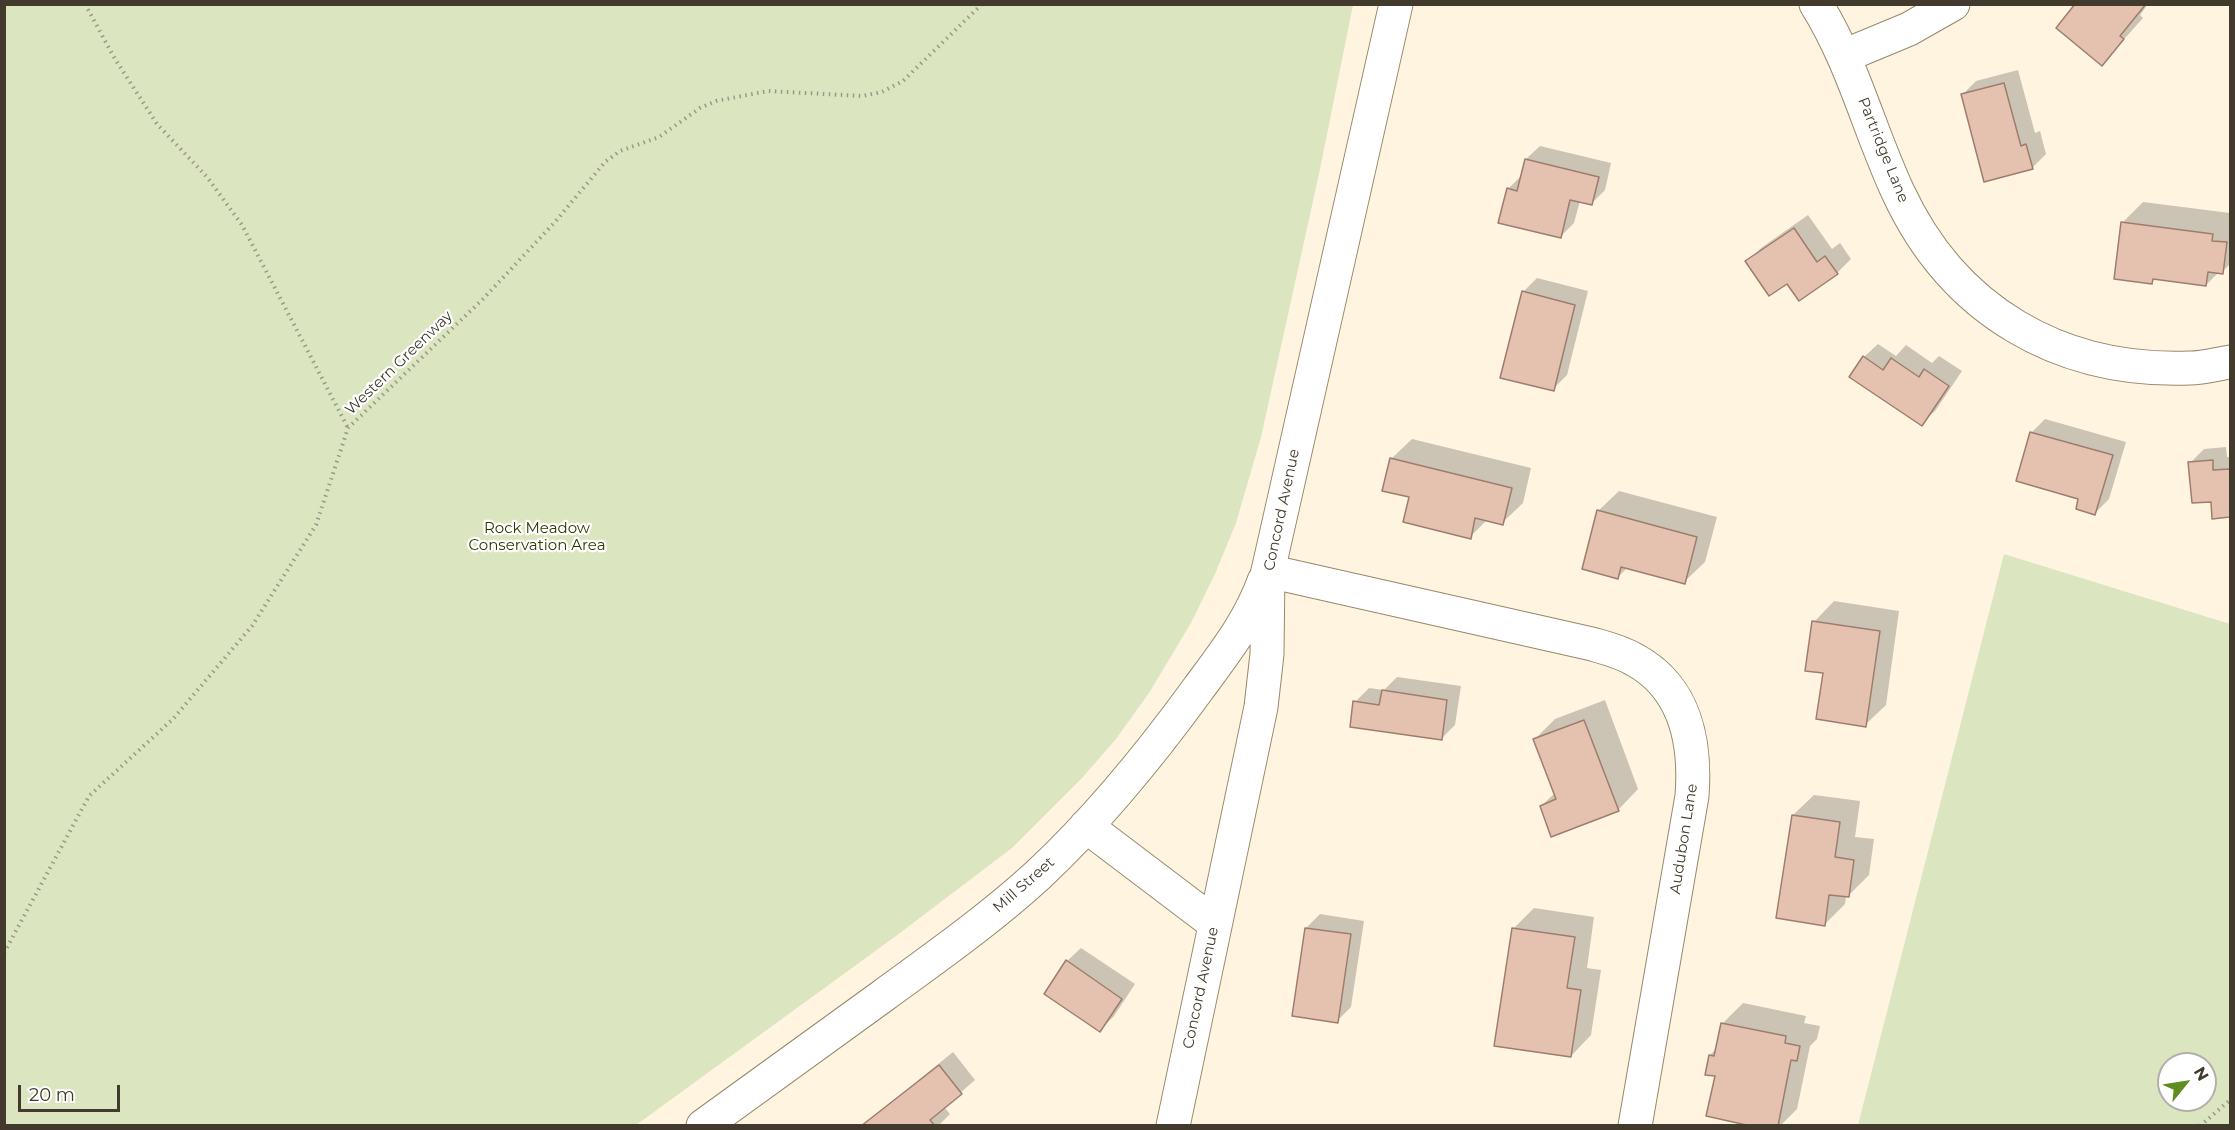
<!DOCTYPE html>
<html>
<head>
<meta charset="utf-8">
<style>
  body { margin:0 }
  #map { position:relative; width:2235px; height:1130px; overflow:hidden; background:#fef4e0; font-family:Montserrat,sans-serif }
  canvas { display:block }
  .frame { position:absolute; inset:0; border:6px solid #413a2d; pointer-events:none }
  .north { position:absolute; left:2157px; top:1052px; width:60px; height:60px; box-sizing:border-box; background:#fff; border:2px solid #b3b0ab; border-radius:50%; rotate:60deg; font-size:16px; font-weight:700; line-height:24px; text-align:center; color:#413a2d }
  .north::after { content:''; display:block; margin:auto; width:21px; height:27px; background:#5f8d20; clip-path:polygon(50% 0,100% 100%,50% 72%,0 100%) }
  .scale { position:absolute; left:18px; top:1085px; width:102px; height:27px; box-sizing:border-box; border:3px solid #413a2d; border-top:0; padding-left:8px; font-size:18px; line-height:21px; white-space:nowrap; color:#413a2d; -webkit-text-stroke:4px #fff; paint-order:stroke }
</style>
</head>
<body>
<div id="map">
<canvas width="2235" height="1130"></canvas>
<div class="frame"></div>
<div class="north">N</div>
<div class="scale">20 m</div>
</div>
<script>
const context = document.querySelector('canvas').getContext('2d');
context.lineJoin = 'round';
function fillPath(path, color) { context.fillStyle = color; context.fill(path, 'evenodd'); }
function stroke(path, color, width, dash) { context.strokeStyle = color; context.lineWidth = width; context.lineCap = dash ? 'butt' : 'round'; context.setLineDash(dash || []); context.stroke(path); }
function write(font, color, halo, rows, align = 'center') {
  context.font = font + ' Montserrat,sans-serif'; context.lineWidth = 4.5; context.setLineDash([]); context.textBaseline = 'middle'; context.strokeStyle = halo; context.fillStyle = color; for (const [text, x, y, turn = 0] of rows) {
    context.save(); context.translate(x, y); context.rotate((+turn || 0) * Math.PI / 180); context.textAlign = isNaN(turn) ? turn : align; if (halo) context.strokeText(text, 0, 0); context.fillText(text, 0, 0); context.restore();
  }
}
fillPath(new Path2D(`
  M5 4H1353V5L1319 174 1261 437 1236 523 1215 574 1191 623 1149 693 1116 739 1082 778 1012 848 896 936 636 1125 5 1126Z
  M2004 554 2230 624V1125H1858ZM2169 1064H2205V1100H2169Z`), '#dbe6c1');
fillPath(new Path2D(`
  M2077 4H2148L2140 15 2143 18 2102 64Z
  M2018 70 2035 133 2040 131 2046 154 2032 168 1962 95 1976 81Z
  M1540 146 1611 163 1605 190 1591 204 1580 201 1574 223 1560 237 1508 189 1522 175 1526 159Z
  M2143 202 2230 213V264L2222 272H2219L2206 285 2156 278 2151 282 2122 223Z
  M1808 215 1832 249 1840 243 1851 259 1837 273 1799 299 1787 282 1747 262 1761 248Z
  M1537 278 1588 291 1567 375 1553 389 1523 292Z
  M1878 344 1896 356 1906 345 1932 363 1939 356 1962 371 1935 411 1921 424 1864 357Z
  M2045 419 2126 442 2109 499 2095 513 2080 498 2032 432Z
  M1412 439 1531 468 1523 503 1502 523 1487 520 1470 537 1411 496 1391 459Z
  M2226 447 2227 457H2230V515L2214 517 2212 500 2190 463 2204 449Z
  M1619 491 1717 517 1705 562 1684 582 1628 567 1618 577 1598 511Z
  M1834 601 1899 611 1886 705 1865 725 1825 672 1814 622Z
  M1397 677 1461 686 1455 725 1441 739 1355 702 1369 688 1384 690Z
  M1605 700 1638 789 1618 810 1541 806 1555 793 1535 739 1555 719Z
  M1814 795 1860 801 1855 837 1874 839 1869 875 1848 896H1846L1845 904 1825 924 1793 815Z
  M1534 908 1594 917 1587 968 1601 970 1591 1035 1571 1056 1514 928Z
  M1320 914 1364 921 1351 1007 1337 1021 1306 928Z
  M1081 948 1135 984 1114 1016 1100 1030 1067 961Z
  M1743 1003 1806 1016 1804 1023 1820 1026 1817 1039 1810 1046 1797 1109 1780 1126H1759L1717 1075 1710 1055 1717 1048 1722 1024Z
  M953 1052 975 1080 944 1107 950 1114 938 1126H862Z`), '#0003');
const building = new Path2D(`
  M2075 4 2084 5 2146 4 2120 36 2124 39 2102 66 2056 28Z
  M2004 83 2021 146 2026 144 2033 169 1984 182 1961 94Z
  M1525 159 1599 177 1592 205 1570 200 1561 238 1498 223 1507 188 1517 191Z
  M2121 222 2213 234 2212 241 2227 242 2223 274 2208 272 2206 286 2153 279 2152 284 2114 279Z
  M1794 228 1817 262 1825 256 1838 274 1799 301 1787 284 1769 296 1745 261Z
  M1522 291 1575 305 1554 391 1500 378Z
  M1863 356 1883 370 1891 358 1919 377 1924 369 1949 386 1922 426 1849 377Z
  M2030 432 2113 455 2095 515 2076 509 2078 499 2016 481Z
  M1390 458 1512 488 1503 525 1475 518 1471 539 1403 522 1409 497 1382 491Z
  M2213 460V470L2230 469V517L2212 519 2211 502 2192 503 2188 462Z
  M1597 510 1697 537 1685 584 1621 567 1618 579 1582 569Z
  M1812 621 1880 631 1866 727 1816 719 1823 673 1805 671Z
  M1382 690 1447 700 1442 740 1350 727 1353 701 1379 705Z
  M1584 720 1619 811 1551 837 1540 806 1556 799 1533 739Z
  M1792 815 1840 822 1835 857 1854 860 1849 897 1829 895 1825 926 1776 918Z
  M1305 928 1351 934 1338 1023 1292 1016Z
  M1512 928 1575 937 1567 988 1581 990 1571 1057 1494 1046Z
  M1066 960 1122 999 1100 1032 1044 994Z
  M1721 1023 1786 1036 1785 1043 1800 1046 1797 1061 1791 1060 1778 1126H1751L1706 1116 1715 1076 1705 1075 1709 1055 1714 1056Z
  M939 1065 962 1094 930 1120 935 1126H861Z`);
fillPath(building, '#e5c2b0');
stroke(building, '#9e7d6d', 1.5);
const street = new Path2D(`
  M1816 4C1853 63 1869 130 1898 192 1953 311 2060 373 2190 368 2203 368 2217 364 2230 362
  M1844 56 1909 29 1953 4
  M1268 571 1592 644C1606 648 1622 652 1635 660 1686 688 1696 743 1692 796L1635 1126`);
const secondary = new Path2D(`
  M1086 826 1214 923
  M703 1126C764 1082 824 1038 884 995 936 957 990 919 1038 875 1098 819 1150 755 1198 689 1223 655 1250 621 1264 581
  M1173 1126 1261 707 1267 654 1268 571 1396 4`);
stroke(street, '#98886a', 35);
stroke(secondary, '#98886a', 35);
stroke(new Path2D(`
  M85 4 115 59 157 124 207 177 242 225 348 428
  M4 953 89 796 173 719 252 626 316 525 348 428 483 299 555 222 605 162 620 151 659 137 700 108 716 101 768 91 862 96 882 92 903 81 982 4
  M2200 1126 2230 1100`), '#9f9786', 4, [1.5, 4.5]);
stroke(street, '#fff', 33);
stroke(secondary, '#fff', 33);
write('15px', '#413a2d', '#fff', [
  ["Partridge Lane",1883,150,68],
  ["Western Greenway",399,363,-44],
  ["Concord Avenue",1282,510,-78],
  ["Audubon Lane",1684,839,-81],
  ["Mill Street",1024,885,-41],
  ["Concord Avenue",1201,988,-78]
]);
write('15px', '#2e3900', '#fff', [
  ["Rock Meadow",537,529],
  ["Conservation Area",537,546]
]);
</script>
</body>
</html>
